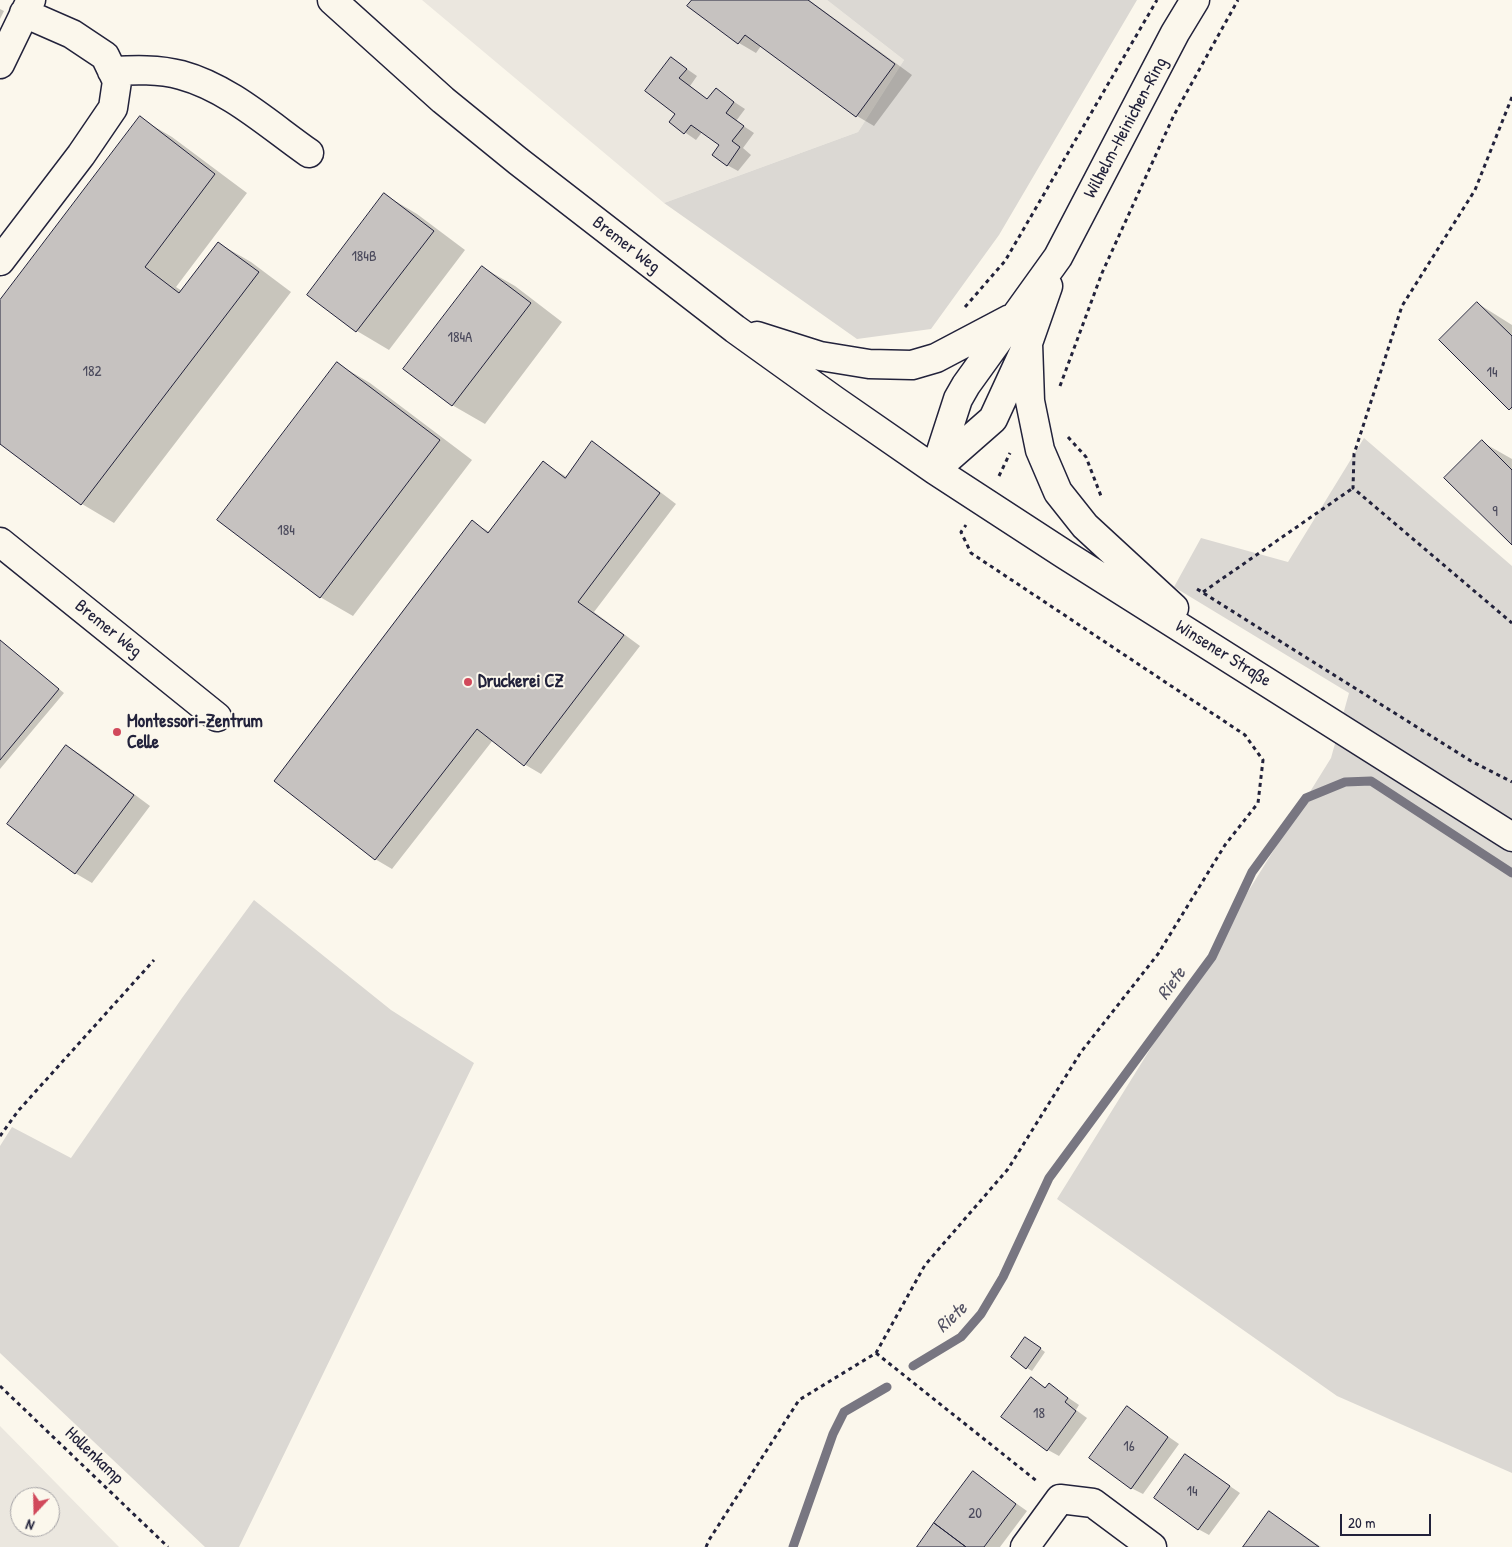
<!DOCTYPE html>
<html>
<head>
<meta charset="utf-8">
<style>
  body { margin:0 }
  #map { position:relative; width:1512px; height:1547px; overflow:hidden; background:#fbf7ec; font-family:"Patrick Hand",sans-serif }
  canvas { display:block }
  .north { position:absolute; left:10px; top:1487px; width:50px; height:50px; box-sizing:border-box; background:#fbf7ec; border:1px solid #a4a2a5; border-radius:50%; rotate:201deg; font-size:14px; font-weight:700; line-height:20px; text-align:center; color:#22223b }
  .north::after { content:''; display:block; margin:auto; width:18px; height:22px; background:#d1495b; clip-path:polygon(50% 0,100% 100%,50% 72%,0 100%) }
  .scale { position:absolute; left:1340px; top:1514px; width:91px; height:22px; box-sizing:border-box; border:2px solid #22223b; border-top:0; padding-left:6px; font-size:15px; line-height:18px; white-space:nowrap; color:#22223b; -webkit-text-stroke:4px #fbf7ec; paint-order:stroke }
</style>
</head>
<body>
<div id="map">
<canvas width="1512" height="1547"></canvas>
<div class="north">N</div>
<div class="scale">20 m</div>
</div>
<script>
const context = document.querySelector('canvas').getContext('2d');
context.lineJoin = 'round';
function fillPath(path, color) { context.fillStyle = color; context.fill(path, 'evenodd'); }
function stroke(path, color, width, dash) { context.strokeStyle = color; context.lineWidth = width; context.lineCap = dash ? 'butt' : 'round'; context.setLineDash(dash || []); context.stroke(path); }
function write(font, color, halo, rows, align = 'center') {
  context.font = font + ' "Patrick Hand",sans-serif'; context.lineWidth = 4; context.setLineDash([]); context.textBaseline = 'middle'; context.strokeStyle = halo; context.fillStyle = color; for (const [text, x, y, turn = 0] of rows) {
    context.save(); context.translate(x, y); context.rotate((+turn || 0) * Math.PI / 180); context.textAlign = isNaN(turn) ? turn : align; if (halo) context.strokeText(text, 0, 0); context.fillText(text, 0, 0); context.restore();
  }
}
fillPath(new Path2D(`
  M422 0H827L904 60 858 132 664 203Z
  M0 1426 119 1547H0ZM20 1497H50V1527H20Z`), '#ebe7df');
fillPath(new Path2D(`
  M827 0H1137L999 235 931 329 857 339 664 203 858 132 904 60Z
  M1364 438 1512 566V1473L1337 1396 1057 1199 1331 758 1349 693 1174 587 1201 538 1288 562Z
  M254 900 391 1010 474 1063 239 1547H205L0 1353V1146L12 1127 71 1158 182 998Z`), '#dbd8d3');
fillPath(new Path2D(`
  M693 0H809L912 75 874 126 857 116 761 46 756 53 739 43 689 6Z
  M0 9 4 11 0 19Z
  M671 58 697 76 690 86 708 100 716 90 745 109 736 121 754 133 743 148 751 155 738 171 727 165 720 145 702 132 696 140 670 122 677 113Z
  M140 118 172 137 247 193 176 287 182 291 218 243 251 262 291 292 114 523 82 504 0 442V302Z
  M385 195 417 214 465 250 389 350 357 331 309 295Z
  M482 267 515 286 562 322 485 424 452 405Z
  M1477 303 1512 325V410L1510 409Z
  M338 364 370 383 472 460 353 616 320 597Z
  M1482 442 1512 459V544Z
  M592 443 609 453 676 504 594 612 640 646 541 774 524 764 493 740 392 869 375 859 472 522 490 532 543 463 567 477Z
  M0 640 64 693 0 769Z
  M66 746 83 756 150 806 92 883 75 873 8 823Z
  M1031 1342 1045 1352 1032 1371 1027 1368Z
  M1031 1379 1047 1388 1049 1385 1060 1392 1079 1405 1076 1410 1087 1418 1059 1456 1048 1450Z
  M1127 1408 1179 1444 1143 1494 1131 1488Z
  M1186 1456 1240 1493 1209 1535 1198 1529Z
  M973 1473 1027 1511 1000 1547H918Z
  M1269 1513 1286 1523 1321 1547H1245Z`), '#0003');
stroke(new Path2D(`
  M913 1366 961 1337 981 1314 1003 1277 1049 1178 1212 957 1252 872 1306 798 1345 782 1371 781 1512 873
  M793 1547 833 1434 844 1412 887 1387`), '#787681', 9);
const building = new Path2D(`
  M692 0H808L895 64 856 117 745 35 738 44 687 6Z
  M671 57 687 69 679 78 707 99 716 88 734 102 726 113 744 126 732 141 740 147 727 166 712 155 719 145 691 125 684 134 669 122 675 114 645 91Z
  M140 116 215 174 145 267 179 293 218 242 259 272 81 505 0 444V300Z
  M384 193 434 231 356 332 307 295Z
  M482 266 531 303 452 406 403 369Z
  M1477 302 1512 336V407L1509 410 1439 340Z
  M337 362 440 440 320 598 217 520Z
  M1482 440 1512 470V545L1444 478Z
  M592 441 660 493 578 602 624 635 524 766 477 729 375 860 274 781 472 520 488 533 543 461 565 478Z
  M0 640 59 689 0 760Z
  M66 745 134 795 75 874 7 824Z
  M1025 1337 1041 1348 1026 1369 1011 1357Z
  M1031 1377 1045 1388 1049 1383 1068 1398 1065 1402 1076 1411 1047 1451 1001 1417Z
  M1127 1406 1168 1437 1131 1489 1089 1458Z
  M1185 1454 1230 1486 1198 1530 1154 1498Z
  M973 1471 1016 1504 984 1547H966L934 1523Z
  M1269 1511 1319 1547H1243Z
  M934 1523 966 1547H917Z`);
fillPath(building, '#c6c2c0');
stroke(building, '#22223b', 1);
const minor = new Path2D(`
  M0 64 31 0
  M112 71C134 70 159 69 181 75 229 88 269 125 309 153
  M0 261 81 155 113 108 117 81 105 56 72 34 24 13
  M0 542 217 717
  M1025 1547 1060 1499 1093 1503 1152 1547`);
const major = new Path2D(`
  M332 0 443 100 518 161 735 329 834 400 935 470 1064 554 1512 837
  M757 336 820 356 869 364 912 365 936 358 1010 319
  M1028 343 1030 401 1040 450 1058 492 1085 526 1174 608
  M936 469 993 419 1028 343 1048 286
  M935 470 958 399 966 385 1058 257 1175 33 1195 0`);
stroke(minor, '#22223b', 31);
stroke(major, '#22223b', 31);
stroke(new Path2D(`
  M1512 97 1475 190 1402 306 1354 454 1353 488 1512 623
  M965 307 1005 261 1157 0
  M1060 386 1102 273 1174 115 1238 0
  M1068 437 1086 457 1101 496
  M999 476 1010 453
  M1197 589 1471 761 1512 782
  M1203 592 1353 488
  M0 1136 18 1111 154 960
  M876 1353 1038 1482
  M0 1386 168 1547
  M706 1547 709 1540 799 1400 876 1353 925 1265 1008 1169 1081 1052 1158 954 1225 845 1258 803 1263 760 1245 735 971 553 961 532 966 525`), '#22223b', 3, [4, 4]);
stroke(minor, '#fbf7ec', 28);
stroke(major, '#fbf7ec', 28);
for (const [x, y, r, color] of [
  [468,682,5,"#d1495b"],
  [117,732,5,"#d1495b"]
]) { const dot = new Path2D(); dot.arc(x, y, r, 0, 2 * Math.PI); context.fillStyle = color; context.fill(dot); stroke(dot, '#fbf7ec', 2); }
write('15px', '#4b4a5c', null, [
  ["184B",364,257],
  ["184A",460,338],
  ["182",92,372],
  ["14",1492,373],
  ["9",1495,512],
  ["184",286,531],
  ["18",1039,1414],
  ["16",1129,1447],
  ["14",1192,1492],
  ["20",975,1514]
]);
write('18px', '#22223b', '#fbf7ec', [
  ["Wilhelm-Heinichen-Ring",1126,128,-62],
  ["Bremer Weg",626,245,38],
  ["Bremer Weg",108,629,39],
  ["Winsener Straße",1223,654,32],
  ["Hollenkamp",94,1456,44]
]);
write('bold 18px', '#22223b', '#fbf7ec', [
  ["Druckerei CZ",478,682],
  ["Montessori-Zentrum",127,722],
  ["Celle",127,743]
], 'left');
write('italic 19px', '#545364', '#fbf7ec', [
  ["Riete",1172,984,-54],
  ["Riete",952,1318,-43]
]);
</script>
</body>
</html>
